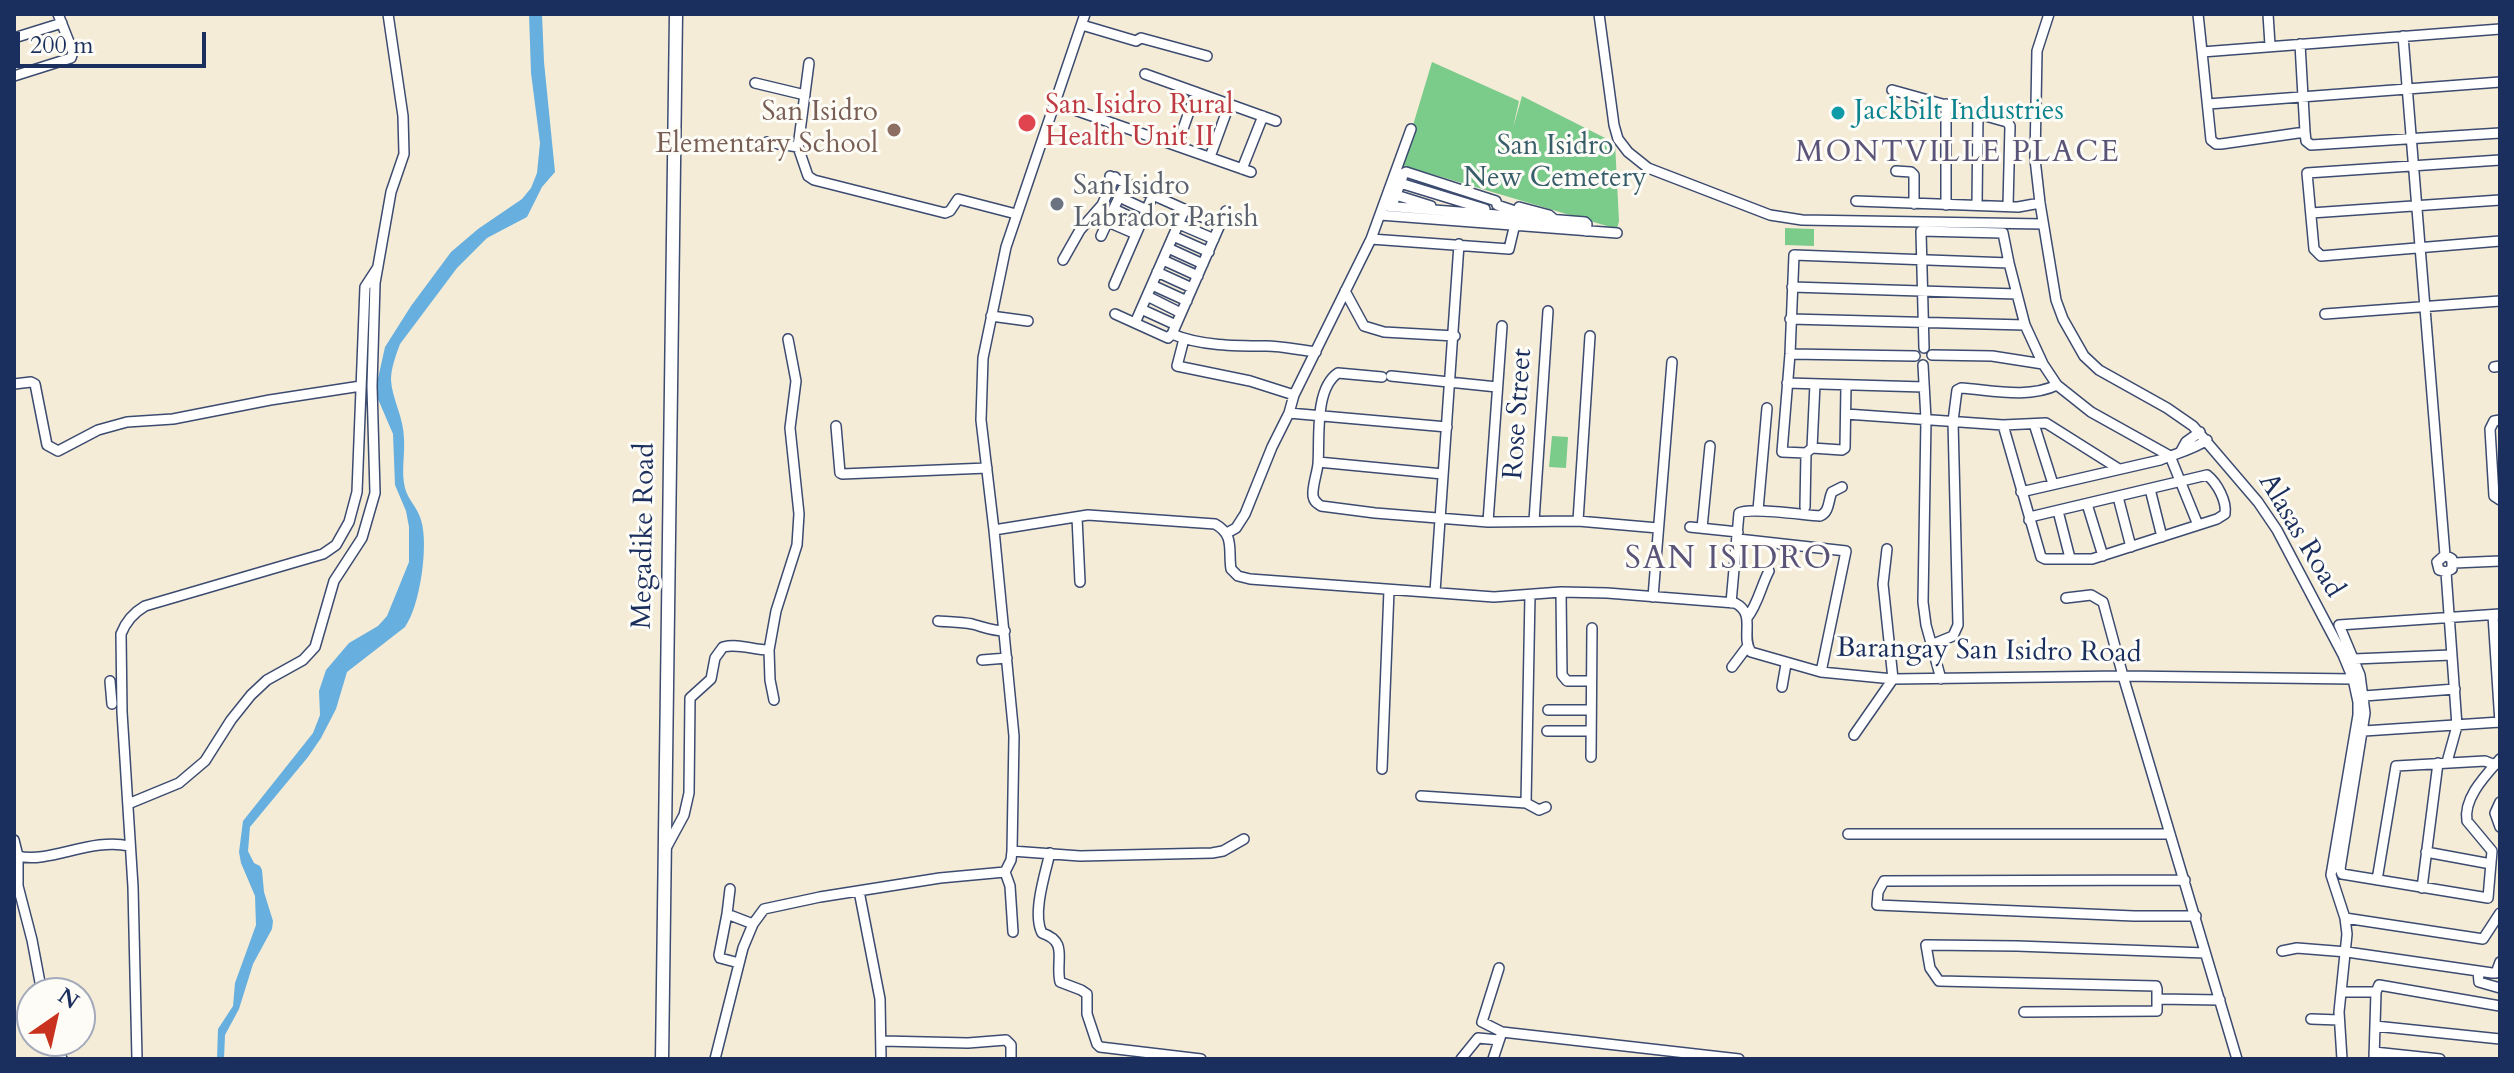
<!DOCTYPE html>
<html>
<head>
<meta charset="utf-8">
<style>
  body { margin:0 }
  #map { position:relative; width:2514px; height:1073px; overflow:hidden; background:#f5ecd8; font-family:Cardo,serif }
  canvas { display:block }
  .frame { position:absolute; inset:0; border:16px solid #1b2f5e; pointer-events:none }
  .north { position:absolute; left:16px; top:977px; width:80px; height:80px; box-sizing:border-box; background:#fdfcf7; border:2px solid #a3aaba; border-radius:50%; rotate:34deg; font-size:22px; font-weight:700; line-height:32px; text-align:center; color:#1b2f5e }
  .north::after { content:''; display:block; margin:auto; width:28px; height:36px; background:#c8321e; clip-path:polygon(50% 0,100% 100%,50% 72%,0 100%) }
  .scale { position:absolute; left:16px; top:32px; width:190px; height:36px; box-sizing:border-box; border:4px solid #1b2f5e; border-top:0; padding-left:10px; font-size:24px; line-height:28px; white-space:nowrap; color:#1b2f5e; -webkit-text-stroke:6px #fdfcf7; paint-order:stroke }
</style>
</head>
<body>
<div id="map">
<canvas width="2514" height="1073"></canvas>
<div class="frame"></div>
<div class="north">N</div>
<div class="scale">200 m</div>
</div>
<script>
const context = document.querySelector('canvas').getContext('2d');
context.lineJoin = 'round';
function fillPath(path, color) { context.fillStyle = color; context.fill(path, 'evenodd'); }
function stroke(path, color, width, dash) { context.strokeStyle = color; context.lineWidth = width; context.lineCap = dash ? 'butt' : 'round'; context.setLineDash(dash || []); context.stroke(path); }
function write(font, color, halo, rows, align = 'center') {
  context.font = font + ' Cardo,serif'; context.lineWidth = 6; context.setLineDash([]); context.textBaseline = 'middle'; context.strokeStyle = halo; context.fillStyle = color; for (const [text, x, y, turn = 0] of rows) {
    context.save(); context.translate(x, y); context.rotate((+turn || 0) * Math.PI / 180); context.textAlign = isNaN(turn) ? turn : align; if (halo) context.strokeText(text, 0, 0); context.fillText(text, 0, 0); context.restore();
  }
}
fillPath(new Path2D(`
  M1432 62 1519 101 1513 128 1522 96 1615 143 1619 221 1617 229 1401 165Z
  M1785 228 1814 229V246L1785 245Z
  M1552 436 1568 437 1566 468 1549 467Z`), '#7bcb8b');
fillPath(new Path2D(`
  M529 14H542L544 62 555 172 542 187 527 217 487 238 457 268 400 344C396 355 391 368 391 380 392 399 404 418 404 439 405 456 401 472 405 488 408 500 418 508 421 520 429 545 420 606 405 627L347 672 336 709 321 738 308 757 250 827 248 851 254 863 260 866 262 870 264 892 273 921 272 929 253 964 239 1009 225 1035 224 1059H217L218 1029 233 1006 235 983 256 925 255 896 241 863 239 852 243 821 313 733 320 715 319 691 326 670 349 643 378 626 387 616 409 562V527L406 511 395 485 393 434 375 392 385 347 411 306 451 252 478 229 522 199 531 188 537 173 540 143 531 73Z`), '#67afde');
const minor = new Path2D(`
  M1085 14 1006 247 983 358 981 420 994 530 1088 515 1215 524C1235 535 1228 550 1231 569L1238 576 1250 579 1494 597 1561 592 1607 593 1735 603C1757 614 1740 636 1751 652L1821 672 1893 679 2123 676 2353 679
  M1599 14 1614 125 1618 139 1628 152 1648 168 1770 215 1802 220 2043 224
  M2049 14 2037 51 2035 159 2040 203 2056 300 2063 319 2084 356 2099 370 2167 408 2193 426 2258 502 2277 530 2343 655 2353 679 2358 702V715L2331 875 2345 918 2347 934 2339 1012 2342 1059
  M2198 14 2202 52
  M2268 14 2270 45
  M1082 25 1136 41 1141 38 1207 56
  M2403 36 2445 555 2452 559V569L2446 572 2439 570 2437 562 2445 555
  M14 38 62 23
  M2300 44 2305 132 2306 141 2311 145 2500 133
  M809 63 798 147 808 176 814 180 945 213 950 211 958 199 1016 214
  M1145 74 1276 121
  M14 76 71 58 73 52 58 14
  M755 83 805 95
  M1892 90 2007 122 2010 126 2008 206
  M1055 103 1251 172
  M1946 104V205
  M2208 104 2500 82
  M2305 132 2221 144H2216L2211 140 2202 52 2500 29
  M767 142 798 147
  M1177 146 1196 92
  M1210 157 1229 105
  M2500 160 2307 173 2314 249 2321 256 2500 241
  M1242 169 1263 116
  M1896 171 1911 172 1914 175V204
  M1110 176 1220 225
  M1400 183 1485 209
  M1396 195 1431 206
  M1119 197 1147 210
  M1856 201 2018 207 2040 203
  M1977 205 1978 114
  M1384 206 1585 222 1587 224 1586 231
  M1392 206 1404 173 1406 172 1496 201 1497 205 1518 212
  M1114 209 1141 222
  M2311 213 2500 200
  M1380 215 1617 233
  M1108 222 1136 234
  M1179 224 1214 239
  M1101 236 1126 182
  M1173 236 1209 252
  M1371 239 1509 249 1519 207 1549 215 1555 220 1553 228
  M1168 248 1203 264
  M1063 260 1080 230 1102 205 1115 177
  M1163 260 1198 276
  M1157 272 1192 288
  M1114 285 1153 195
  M1152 285 1187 301
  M1792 287 2017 294
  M1345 291 1364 326 1384 332 1455 336
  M1147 296 1181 313
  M1141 309 1176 325
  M1115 314 1168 338 1172 334C1200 346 1236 346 1266 346 1282 346 1299 350 1316 352
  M2325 314 2500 301
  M991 316 1028 321
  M1790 319 2025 325
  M1135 323 1185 209
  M1172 334 1226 211
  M1184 339 1177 366 1250 381 1294 395
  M1924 348 1921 231 2003 233 2009 263
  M1790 354 1915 356
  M1932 355 1992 356 2043 364 2057 385 2091 412 2170 456 2198 525
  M1923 365 1926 419 1923 602 1926 625 1941 679
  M2494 367 2500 366
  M1391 376 1497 387
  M1382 377 1338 373C1314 389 1320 439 1318 464 1317 474 1312 486 1313 496 1314 502 1317 503 1321 506L1375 513 1488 522 1578 521 1658 528
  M1787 383 1924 387
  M14 384 31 382 35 384 47 445 58 451 98 430 127 422 173 419 270 400 361 386
  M1289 413 1447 427
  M1846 414 2003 425 2046 423 2119 469
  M2500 420 2494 421 2490 429 2494 496 2500 500
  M2034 424 2053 484
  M2003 425 2041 557 2045 559H2092L2217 519 2225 514C2227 501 2217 483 2207 475L2034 516 2029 520
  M836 426 840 473 842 474 987 468
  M1812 448 1842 450 1845 448 1846 386
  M2181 451 2186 442 2200 432
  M1806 453 1782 452 1790 354 1794 255 2009 263 2025 325 2043 364
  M1318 462 1443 474
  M2150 489 2162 537
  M2021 492 2160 460C2177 453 2192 450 2207 440
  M2118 497 2131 547
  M2087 504 2103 556
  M1805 507 1806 453 1812 448 1815 384
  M1758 510 1767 408
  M2058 511 2070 558
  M1077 517 1080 582
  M1534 521 1548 311
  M1578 521 1590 336
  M1488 522 1502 326
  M1690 527 1738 532
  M1702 528 1710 446
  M1227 533 1236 528 1245 514 1272 447 1289 413 1294 395 1371 239 1411 129
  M1738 539 1846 551 1821 672
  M2454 563 2500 561
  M2446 572 2457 726 2447 762
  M1435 592 1459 244
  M1561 592 1562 675 1567 681H1591
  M1653 597 1672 362
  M2066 598 2091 595 2103 602 2123 676 2237 1059
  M1731 603 1739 513C1750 507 1803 515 1820 516 1830 512 1828 500 1832 492L1842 487
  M2500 614 2339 625 2360 675 2365 713 2340 869 2342 874 2488 898 2492 851 2467 821C2463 798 2486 775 2500 759
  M2493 615 2500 723
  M1747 618C1758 604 1761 586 1769 571
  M938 621C949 622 961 622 972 624 984 627 992 631 1005 631
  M1931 645 1953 636 1958 625 1953 421 1957 390 1961 388C1991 390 2028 399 2057 385
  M2354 659 2451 655
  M982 660 1007 658
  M1732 667 1747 647
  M110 681 112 704
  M1782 687 1786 664
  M2364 696 2455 689
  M774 700 770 680 769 650 776 611 797 545 799 514 790 428 796 381 788 339
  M1548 710H1591
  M1547 731H1591
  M2364 731 2500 722
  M1854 735 1893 679 1883 584 1887 549
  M1591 757 1592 628
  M1382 769 1389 590
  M1421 796 1526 803 1539 810 1546 807
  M2500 802 2495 813 2500 827
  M1526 803 1530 595
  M128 804 179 783 205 761 231 720 251 695 267 680 303 660 315 647 334 581 362 538 375 493 372 386 375 283 391 192 404 154 403 116 388 14
  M1848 834H2170
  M14 840 18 856V886L32 940 42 993
  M665 850 684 815 689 793 690 698 711 679 715 658 723 647C739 643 753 650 769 650
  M1012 851 1080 856 1212 853 1223 851 1244 839
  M2426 852 2491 864
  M1050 853C1045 874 1032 914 1042 933 1069 942 1055 960 1060 982L1081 990 1087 994V1014L1097 1044 1100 1047 1201 1059
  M18 856C49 864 92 837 129 846
  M1005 872 1010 886 1013 932
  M2185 880 1884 881 1878 892 1877 905 2134 916H2196
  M2377 880 2396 766 2485 761 2495 765
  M2422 888 2438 763
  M859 891 880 999 881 1059
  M727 914 730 889
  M2345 918 2483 939 2500 913
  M2282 951 2297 948 2347 952 2492 973H2496L2500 962
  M739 963 720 958 719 955 727 914 753 924
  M1499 968 1482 1022 1502 1032
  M2478 971 2479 982 2500 988
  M2341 992H2376
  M2158 999 2220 1000
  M2024 1012 2157 1011V989L2156 986 1939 981 1930 968 1926 945 2017 946 2205 953
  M2311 1019 2339 1020
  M2375 1026 2500 1039
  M56 1041 62 1059
  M882 1041 968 1043 1006 1040 1011 1045V1059
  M2374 1052 2440 1059
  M137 1059 133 887 122 712 121 634C126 621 133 613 145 606L323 554 336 545 349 522 357 492 365 287 378 267
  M715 1059 743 948 753 924 764 909 820 897 940 878 1005 872 1011 860 1012 851 1014 736 994 530
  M1461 1059 1478 1038 1499 1040
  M1493 1059 1502 1032 1739 1059
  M2374 1059 2376 992 2379 985 2500 1006`);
const major = new Path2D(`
  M662 1059 676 14`);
stroke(minor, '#3c4b70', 12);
stroke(major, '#3c4b70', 15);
stroke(minor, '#fff', 9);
stroke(major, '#fff', 12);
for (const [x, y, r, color] of [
  [1838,113,8,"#0f9aa8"],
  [1027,123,10,"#e0444e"],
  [894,130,8,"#8d6e63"],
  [1057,204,8,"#6b7280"]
]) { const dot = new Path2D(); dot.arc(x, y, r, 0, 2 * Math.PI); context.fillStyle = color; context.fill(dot); stroke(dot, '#fdfcf7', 3); }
write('28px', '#be3a42', '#fdfcf7', [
  ["San Isidro Rural",1045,107],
  ["Health Unit II",1045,139]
], 'left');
write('28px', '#0d838f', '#fdfcf7', [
  ["Jackbilt Industries",1854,113]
], 'left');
write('28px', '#785e54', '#fdfcf7', [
  ["San Isidro",878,114],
  ["Elementary School",878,146]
], 'right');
write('28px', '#385e6c', '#fdfcf7', [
  ["San Isidro",1555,148],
  ["New Cemetery",1555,180]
]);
write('28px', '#5b616d', '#fdfcf7', [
  ["San Isidro",1073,188],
  ["Labrador Parish",1073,220]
], 'left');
write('28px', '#1b2f5e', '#fdfcf7', [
  ["Rose Street",1519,414,-86],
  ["Megadike Road",645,536,-89],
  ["Alasas Road",2300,536,59],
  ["Barangay San Isidro Road",1989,652,1]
]);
context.letterSpacing = '2px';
write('30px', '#5a5479', '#fdfcf7', [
  ["MONTVILLE PLACE",1958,154]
]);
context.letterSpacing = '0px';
context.letterSpacing = '2px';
write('32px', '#5a5479', '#fdfcf7', [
  ["SAN ISIDRO",1729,561]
]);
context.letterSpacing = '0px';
</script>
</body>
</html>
